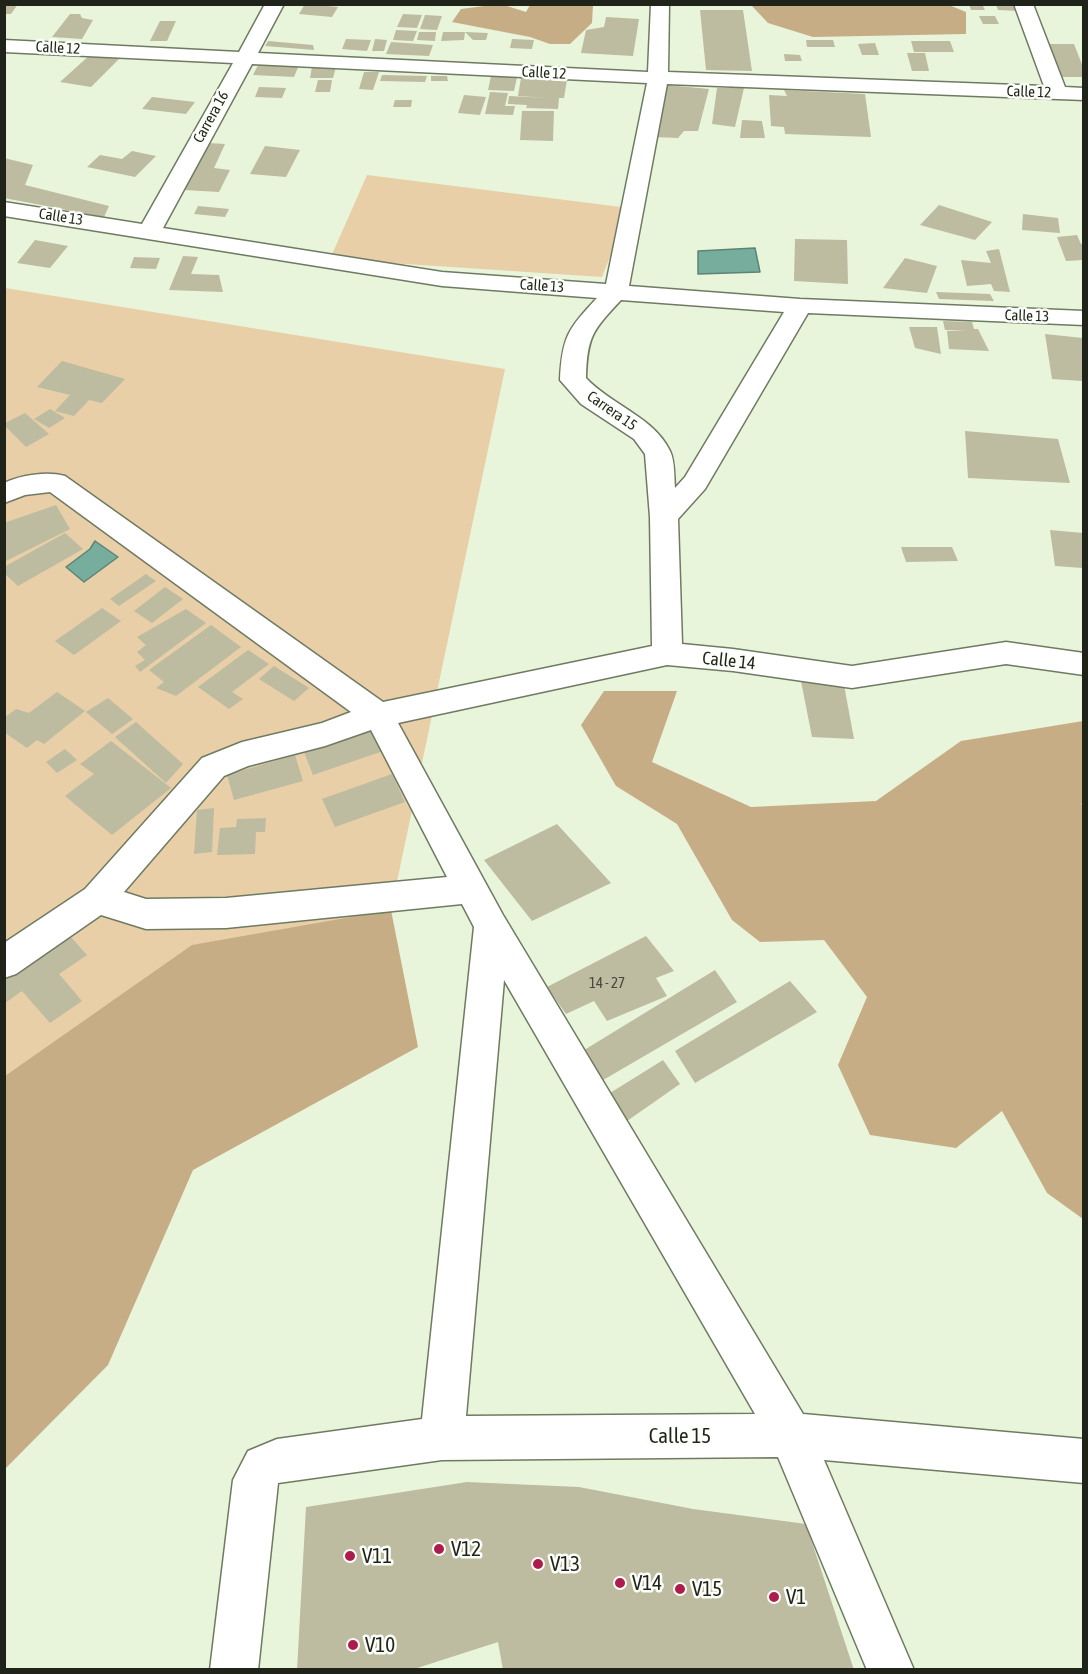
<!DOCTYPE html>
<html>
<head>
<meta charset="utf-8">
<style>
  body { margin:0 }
  #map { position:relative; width:1088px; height:1674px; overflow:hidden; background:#e9f5db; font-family:"Asap Condensed",sans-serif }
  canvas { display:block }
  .frame { position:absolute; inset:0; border:6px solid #1f231a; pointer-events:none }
</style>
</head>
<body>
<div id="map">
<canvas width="1088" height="1674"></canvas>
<div class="frame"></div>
</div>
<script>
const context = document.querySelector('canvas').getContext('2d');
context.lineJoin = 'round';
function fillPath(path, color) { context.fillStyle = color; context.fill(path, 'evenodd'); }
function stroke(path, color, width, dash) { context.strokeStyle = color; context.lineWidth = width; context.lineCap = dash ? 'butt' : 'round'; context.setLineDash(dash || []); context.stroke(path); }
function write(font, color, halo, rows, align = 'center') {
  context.font = font + ' "Asap Condensed",sans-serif'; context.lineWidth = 5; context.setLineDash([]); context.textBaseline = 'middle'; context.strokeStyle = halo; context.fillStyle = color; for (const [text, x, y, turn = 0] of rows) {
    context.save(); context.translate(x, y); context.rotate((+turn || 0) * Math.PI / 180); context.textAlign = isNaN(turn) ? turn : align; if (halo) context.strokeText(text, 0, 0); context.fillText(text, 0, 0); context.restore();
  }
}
fillPath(new Path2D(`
  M367 175 629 208 602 277 330 259Z
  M5 288 505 369 391 910 5 1291Z`), '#e8cfa7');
fillPath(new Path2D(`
  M492 5H504L526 12 530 5H593L592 23 570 44H550L530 37 452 22 461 9Z
  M751 5H949L966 12V34L813 37 768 23Z
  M604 691H677L652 762 751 807 876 801 961 741 1083 721 1084 802 1081 804 1084 806 1083 1219 1047 1193 1002 1111 956 1148 870 1135 838 1065 867 997 824 940 760 942 732 920 677 824 616 786 581 725Z
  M391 910 418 1047 193 1170 108 1365 5 1469V1076L192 945Z`), '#c6ad85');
const water = new Path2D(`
  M755 248 760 272 698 274V251Z
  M95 541 118 557 84 582 66 567 90 549Z`);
fillPath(water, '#76ad9d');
stroke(water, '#5c8476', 1.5);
fillPath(new Path2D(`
  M4 4H18L11 14H4Z
  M305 4H307L338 7 332 17 299 14Z
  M969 4H982L985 10H971Z
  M996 5H1016L1019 11 998 10Z
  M700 10H743L752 71 706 70Z
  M70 14H80L82 18 93 20 82 39 52 37Z
  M403 14 422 15 417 28 397 27Z
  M425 15 442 16 437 30 420 29Z
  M979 16H995L999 24H983Z
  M606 17 639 19 633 56 581 53 586 30 604 27Z
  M160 21H176L167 41H150Z
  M396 30 417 31 413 41 393 40Z
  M419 32H436L435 41 417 40Z
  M443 32H465L464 40 441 41Z
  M465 32 488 33 486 40H473Z
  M346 39 371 40 367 51 342 49Z
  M375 39 387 40 384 51H372Z
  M512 39 534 40 532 49 510 48Z
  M806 40H833L835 47H807Z
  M268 41 313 45 314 50 265 46Z
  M911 41H950L954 52H914Z
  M391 42 433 45 429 56 386 54Z
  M875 43 879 55H862L858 44Z
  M1047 44H1074L1083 67V77H1059Z
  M92 53 121 57 91 87 60 82Z
  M907 53H925L929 71H912Z
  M784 54 800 55 802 61H785Z
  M259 63 299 65 294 77 253 75Z
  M312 67H336L333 78H310Z
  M364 72H379L373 90 359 89Z
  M382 75 427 76 425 82 380 81Z
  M431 76H447L448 81H431Z
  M491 76 517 77 514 91 488 90Z
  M521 78 567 80 564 98H559L558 109 526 108 527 105 508 104 509 96 547 98 518 96Z
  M318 80H332L330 92H315Z
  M667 85 709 89 698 131H684L678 138 653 137Z
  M259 87 286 88 282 98 255 97Z
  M717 88H744L735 127 712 124Z
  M784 90 865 94 871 137 785 134 784 127 771 126 769 95 787 96Z
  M490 92 508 93 505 106H515L513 115 485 114Z
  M464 95 486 97 480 115 458 113Z
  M152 97 195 102 186 114 142 109Z
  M395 100H412L411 107H393Z
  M522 111H554L553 141 520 140Z
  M742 120 762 121 765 138H740Z
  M208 143 225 144 214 168 230 170 219 192 184 190Z
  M265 146 300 150 286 177 250 174Z
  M132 151 156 156 135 177 87 167 100 155 122 159Z
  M4 158 33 165 25 185 109 206 104 217 4 198Z
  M939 205 992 222 975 240 920 225Z
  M198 206 229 209 225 217 194 214Z
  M1023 214 1058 218 1060 233 1022 230Z
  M1077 235 1081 244H1083V260L1066 261 1057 237Z
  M795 239 847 240 848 284 794 281Z
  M35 240 68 246 50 268 17 263Z
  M999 249 1010 292 994 291 991 284 967 286 961 260 991 263 986 251Z
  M183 256 198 257 191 274 219 275 223 292 169 290Z
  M134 257 160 258 156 269 130 268Z
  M905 258 937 266 927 293 883 288Z
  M936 292 990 294 994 301 939 299Z
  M943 321 972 322 974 329H978L989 351 949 349 947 331 967 330H945Z
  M909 327H937L941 354 915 348Z
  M1045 334 1083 338V381L1052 379Z
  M62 361 125 379 102 403 89 400 74 416 55 411 70 395 37 387Z
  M50 409 65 418 49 428 34 419Z
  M25 413 49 434 26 447 5 426V423Z
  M965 431 1058 439 1070 483 968 478Z
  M56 505 70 529 4 562V523Z
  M1050 530 1083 533V568L1055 566Z
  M65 533 83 549 18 586 4 573V567Z
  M901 547H952L958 561 906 562Z
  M146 574 156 581 119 606 110 599Z
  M165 587 183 599 152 623 134 611Z
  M102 608 121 621 74 655 55 641Z
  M186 609 206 623 140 672 135 666 145 660 137 652 146 645 137 637Z
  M211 625 241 647 176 696 156 688 164 682 149 670Z
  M248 650 269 664 232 692 243 699 229 709 198 687Z
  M274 666 309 688 294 701 259 679Z
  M801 681 844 685 854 739 812 737Z
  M57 692 85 711 44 744 37 740 27 748 4 732V718L16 709 29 713Z
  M108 698 133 719 112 734 86 712Z
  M136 722 183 764 166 783 115 737Z
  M375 729 386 750 313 775 304 752Z
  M111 741 171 788 112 835 65 796 94 774 80 764Z
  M65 749 77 760 57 773 46 762Z
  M295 755 303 781 234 800 227 775Z
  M392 774 405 802 335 827 322 799Z
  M214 808 212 852 194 854 197 810Z
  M266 818 265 832H256L255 854 217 855 220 828 236 827 237 819Z
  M557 824 611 883 532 921 484 860Z
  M60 925 87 955 59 974 82 1001 50 1023 22 991 5 1003V964Z
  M646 936 674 971 656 978 667 996 607 1021 594 1001 566 1014 547 987Z
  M715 970 737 1002 598 1083 576 1055Z
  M790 981 817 1012 695 1083 675 1051Z
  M663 1060 680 1084 627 1121 602 1098Z
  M467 1482 579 1487 693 1509 806 1524 854 1670H503L498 1642 411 1670H297L306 1507Z`), '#bdbba0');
const minor = new Path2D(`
  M265 4H284L258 53 648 72 651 4H669L668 72 1044 86 1014 4H1033L1065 87 1084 88V100L667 84 629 286 800 299 1084 311V325L808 313 705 489 678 519 682 644 733 649 852 666 1006 642 1084 653V675L1006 664 852 688 733 671 667 665 398 723 503 915 803 1414 1084 1439V1483L824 1460 914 1670H867L778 1457 442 1460 278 1483 258 1670H210L233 1480 248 1451 277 1439 422 1419 474 927 462 904 226 928 146 929 101 915 16 974 4 978V943L85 889 202 758 242 742 322 723 351 712 50 492 25 495 4 503V483C21 475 47 471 65 476L383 702 652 646 650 517 645 454 634 439 581 404 560 380C562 337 568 329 597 298L442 286 4 216V202L142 224 233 63 4 52V40L239 52ZM252 64 647 83 606 284 442 272 163 228ZM621 300 784 312 685 477 675 488C674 477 675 461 670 451 654 417 611 405 586 378 587 336 593 330 621 300ZM371 730 447 877 226 898 146 899 124 892 224 776 248 766 325 746ZM504 980 755 1414 466 1416Z`);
stroke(minor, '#6f7a62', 3);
fillPath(minor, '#fff');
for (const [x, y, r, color] of [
  [439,1549,6,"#ae1c4e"],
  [350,1556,6,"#ae1c4e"],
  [538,1564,6,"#ae1c4e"],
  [620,1583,6,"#ae1c4e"],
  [680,1589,6,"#ae1c4e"],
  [774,1597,6,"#ae1c4e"],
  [353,1645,6,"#ae1c4e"]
]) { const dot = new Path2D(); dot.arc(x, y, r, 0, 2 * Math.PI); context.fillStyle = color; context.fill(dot); stroke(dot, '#fcfef9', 2); }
write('15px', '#1f231a', '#fcfef9', [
  ["Calle 12",58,48,3],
  ["Calle 12",544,73,3],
  ["Calle 12",1029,92,2],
  ["Carrera 16",211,117,-61],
  ["Calle 13",61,217,9],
  ["Calle 13",542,286,4],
  ["Calle 13",1027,316,2],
  ["Carrera 15",612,411,35]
]);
write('15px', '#46493c', null, [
  ["14 - 27",607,983]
]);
write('18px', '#1f231a', '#fcfef9', [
  ["Calle 14",729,661,6]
]);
write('21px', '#1f231a', '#fcfef9', [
  ["Calle 15",680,1436]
]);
write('21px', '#1f231a', '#fcfef9', [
  ["V12",451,1549],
  ["V11",362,1556],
  ["V13",550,1564],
  ["V14",632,1583],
  ["V15",692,1589],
  ["V1",786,1597],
  ["V10",365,1645]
], 'left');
</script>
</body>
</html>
